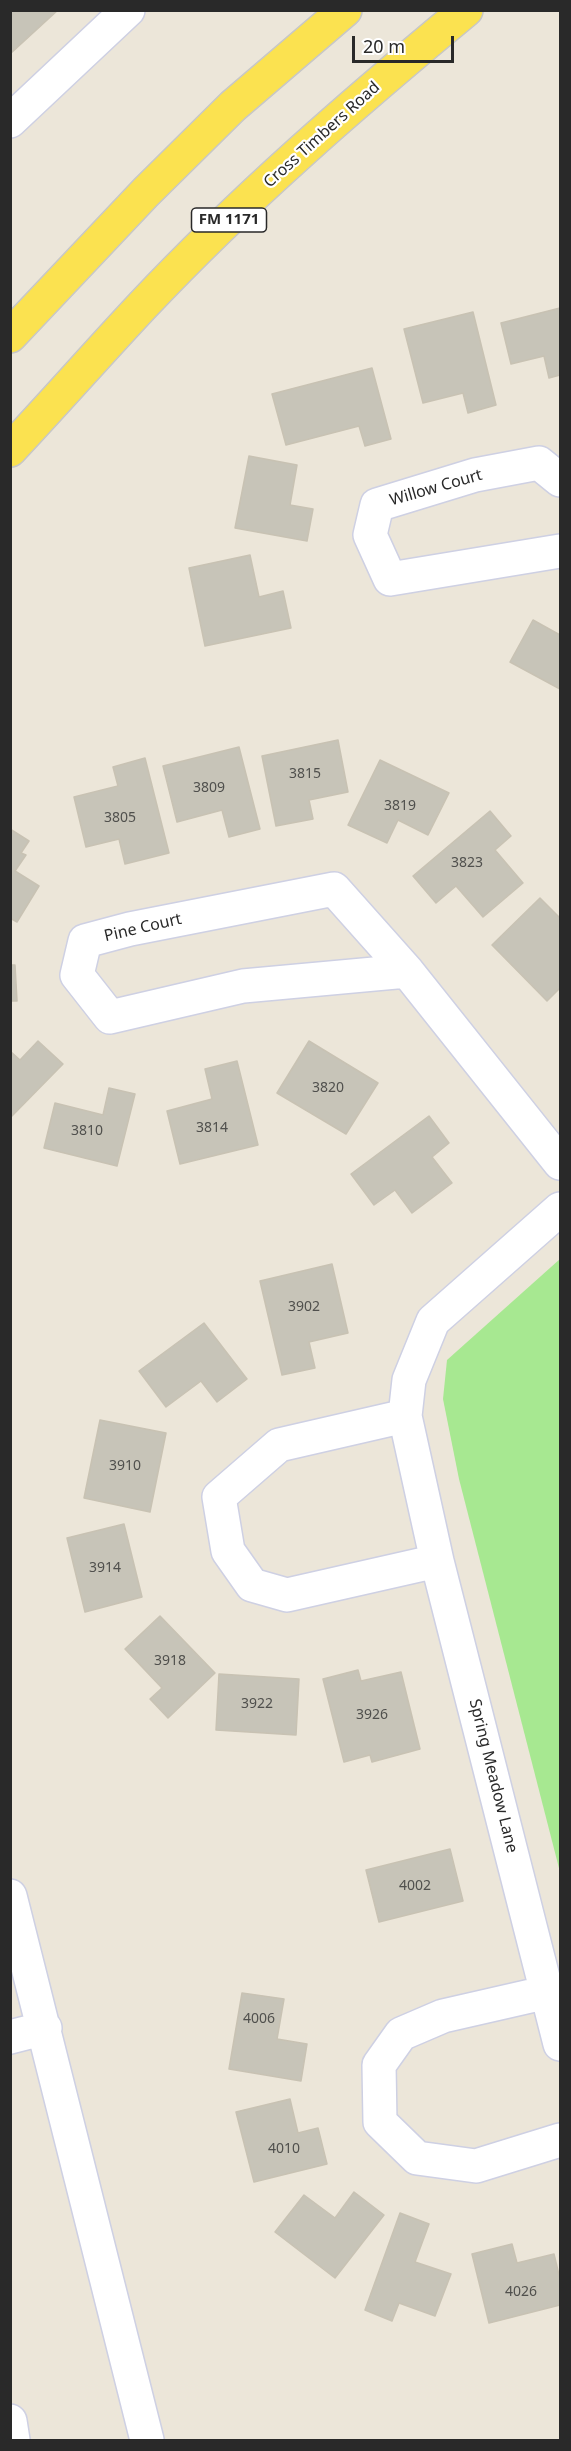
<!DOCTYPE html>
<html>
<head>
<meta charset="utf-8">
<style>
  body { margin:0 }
  #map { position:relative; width:571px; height:2451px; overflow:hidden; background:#ece6d9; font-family:"Noto Sans",sans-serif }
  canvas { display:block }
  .frame { position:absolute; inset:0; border:12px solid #292929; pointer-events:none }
  .scale { position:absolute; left:352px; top:36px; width:102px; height:27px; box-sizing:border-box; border:3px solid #292929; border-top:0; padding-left:8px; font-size:18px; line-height:21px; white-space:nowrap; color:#292929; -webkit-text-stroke:4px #fff; paint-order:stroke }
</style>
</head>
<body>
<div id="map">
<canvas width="571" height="2451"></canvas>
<div class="frame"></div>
<div class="scale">20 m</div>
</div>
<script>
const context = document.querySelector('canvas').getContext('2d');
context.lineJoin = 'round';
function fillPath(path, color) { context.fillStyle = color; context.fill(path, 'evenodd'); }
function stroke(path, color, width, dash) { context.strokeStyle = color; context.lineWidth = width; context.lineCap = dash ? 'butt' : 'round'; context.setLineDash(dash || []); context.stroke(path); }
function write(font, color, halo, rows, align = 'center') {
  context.font = font + ' "Noto Sans",sans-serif'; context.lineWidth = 4.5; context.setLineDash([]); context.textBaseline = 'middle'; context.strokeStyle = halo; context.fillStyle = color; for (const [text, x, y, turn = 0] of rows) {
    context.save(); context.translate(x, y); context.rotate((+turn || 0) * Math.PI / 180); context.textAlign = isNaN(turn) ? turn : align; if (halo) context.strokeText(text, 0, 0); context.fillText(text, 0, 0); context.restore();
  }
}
fillPath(new Path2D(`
  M560 1259V1872L459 1479 443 1399 447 1360Z`), '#a7e891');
const building = new Path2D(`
  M10 10H58L10 54Z
  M560 308V375L549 378 544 356 511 364 501 323Z
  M473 312 496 405 468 413 463 393 423 403 404 329Z
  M372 368 391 439 365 446 359 426 286 445 272 394Z
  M249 456 297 465 290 505 313 509 307 541 235 528Z
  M250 555 259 597 283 591 291 628 205 646 189 568Z
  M533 620 560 635V689L510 662Z
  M338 740 348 792 309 800 313 819 276 826 262 756Z
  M239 747 260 829 229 837 222 810 177 822 163 766Z
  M145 758 169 853 125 864 119 839 86 847 74 797 118 786 113 767Z
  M380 760 449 793 428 835 398 820 387 843 348 825Z
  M490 811 511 836 495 850 523 883 483 917 456 886 436 903 413 876Z
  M10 829 29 841 21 853 26 855 15 871 39 886 17 922 10 918Z
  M540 898 560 918V988L547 1001 492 945Z
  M10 965H15L17 1001H10Z
  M38 1041 63 1064 10 1118V1051L20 1060Z
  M309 1041 378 1083 346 1134 277 1093Z
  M237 1061 258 1145 180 1164 167 1111 212 1099 205 1069Z
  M109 1088 135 1094 117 1166 44 1148 55 1103 103 1115Z
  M429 1116 449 1143 432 1157 452 1183 412 1213 395 1190 374 1205 351 1174Z
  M332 1264 348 1333 309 1342 315 1368 282 1375 260 1281Z
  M204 1323 247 1379 217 1402 201 1381 166 1407 139 1371Z
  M100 1420 166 1433 150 1512 84 1498Z
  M124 1524 142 1597 85 1612 67 1538Z
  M160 1616 215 1673 168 1718 150 1699 162 1688 125 1649Z
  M358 1670 361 1681 401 1672 420 1749 372 1762 370 1755 344 1762 323 1679Z
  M219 1674 299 1679 296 1735 216 1730Z
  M450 1849 463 1901 379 1922 366 1870Z
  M242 1993 284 1999 277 2039 307 2044 301 2081 229 2069Z
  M290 2099 298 2133 318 2128 327 2164 254 2182 236 2112Z
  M354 2192 384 2215 335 2278 275 2232 304 2195 335 2218Z
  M400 2213 429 2224 415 2262 451 2274 435 2316 399 2303 392 2321 365 2310Z
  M512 2244 517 2263 554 2254 560 2279V2305L489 2323 472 2254Z`);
fillPath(building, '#c7c4b8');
stroke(building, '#c8c2b3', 1.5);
const minor = new Path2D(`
  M10 121 128 10
  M560 480 539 463 475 475 377 505 370 535 390 579 560 551
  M407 971 243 986 110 1017 77 975 85 941 130 929 334 889 407 971 560 1163
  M560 1209 433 1321 409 1380 405 1416 437 1561 560 2044
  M405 1416 279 1445 219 1497 228 1551 252 1585 287 1595 437 1561
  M10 1896 147 2440
  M548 1992 443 2016 401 2034 379 2065 380 2122 417 2158 476 2166 560 2140
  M10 2037 45 2028
  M10 2421 13 2440`);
const major = new Path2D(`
  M10 336 146 192 233 106 345 10
  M10 450C55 402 98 353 143 305 243 199 354 103 466 10`);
stroke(minor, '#ced0e3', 36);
stroke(major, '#c7c7c7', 36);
stroke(minor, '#fff', 33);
stroke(major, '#fbe250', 33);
write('14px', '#50504d', null, [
  ["3815",305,774],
  ["3809",209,788],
  ["3819",400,806],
  ["3805",120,818],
  ["3823",467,863],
  ["3820",328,1088],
  ["3814",212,1128],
  ["3810",87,1131],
  ["3902",304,1307],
  ["3910",125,1466],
  ["3914",105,1568],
  ["3918",170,1661],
  ["3922",257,1704],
  ["3926",372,1715],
  ["4002",415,1886],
  ["4006",259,2019],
  ["4010",284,2149],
  ["4026",521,2292]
]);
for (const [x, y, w] of [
  [229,220,75]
]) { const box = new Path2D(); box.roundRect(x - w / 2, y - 12, w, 24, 4.5); context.fillStyle = '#fff'; context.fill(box); stroke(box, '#292929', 1.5); }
write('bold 15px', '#292929', null, [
  ["FM 1171",229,220]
]);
write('16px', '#292929', '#fff', [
  ["Cross Timbers Road",322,135,-42],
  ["Willow Court",436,488,-16],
  ["Pine Court",143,928,-13],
  ["Spring Meadow Lane",493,1776,76]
]);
</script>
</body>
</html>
